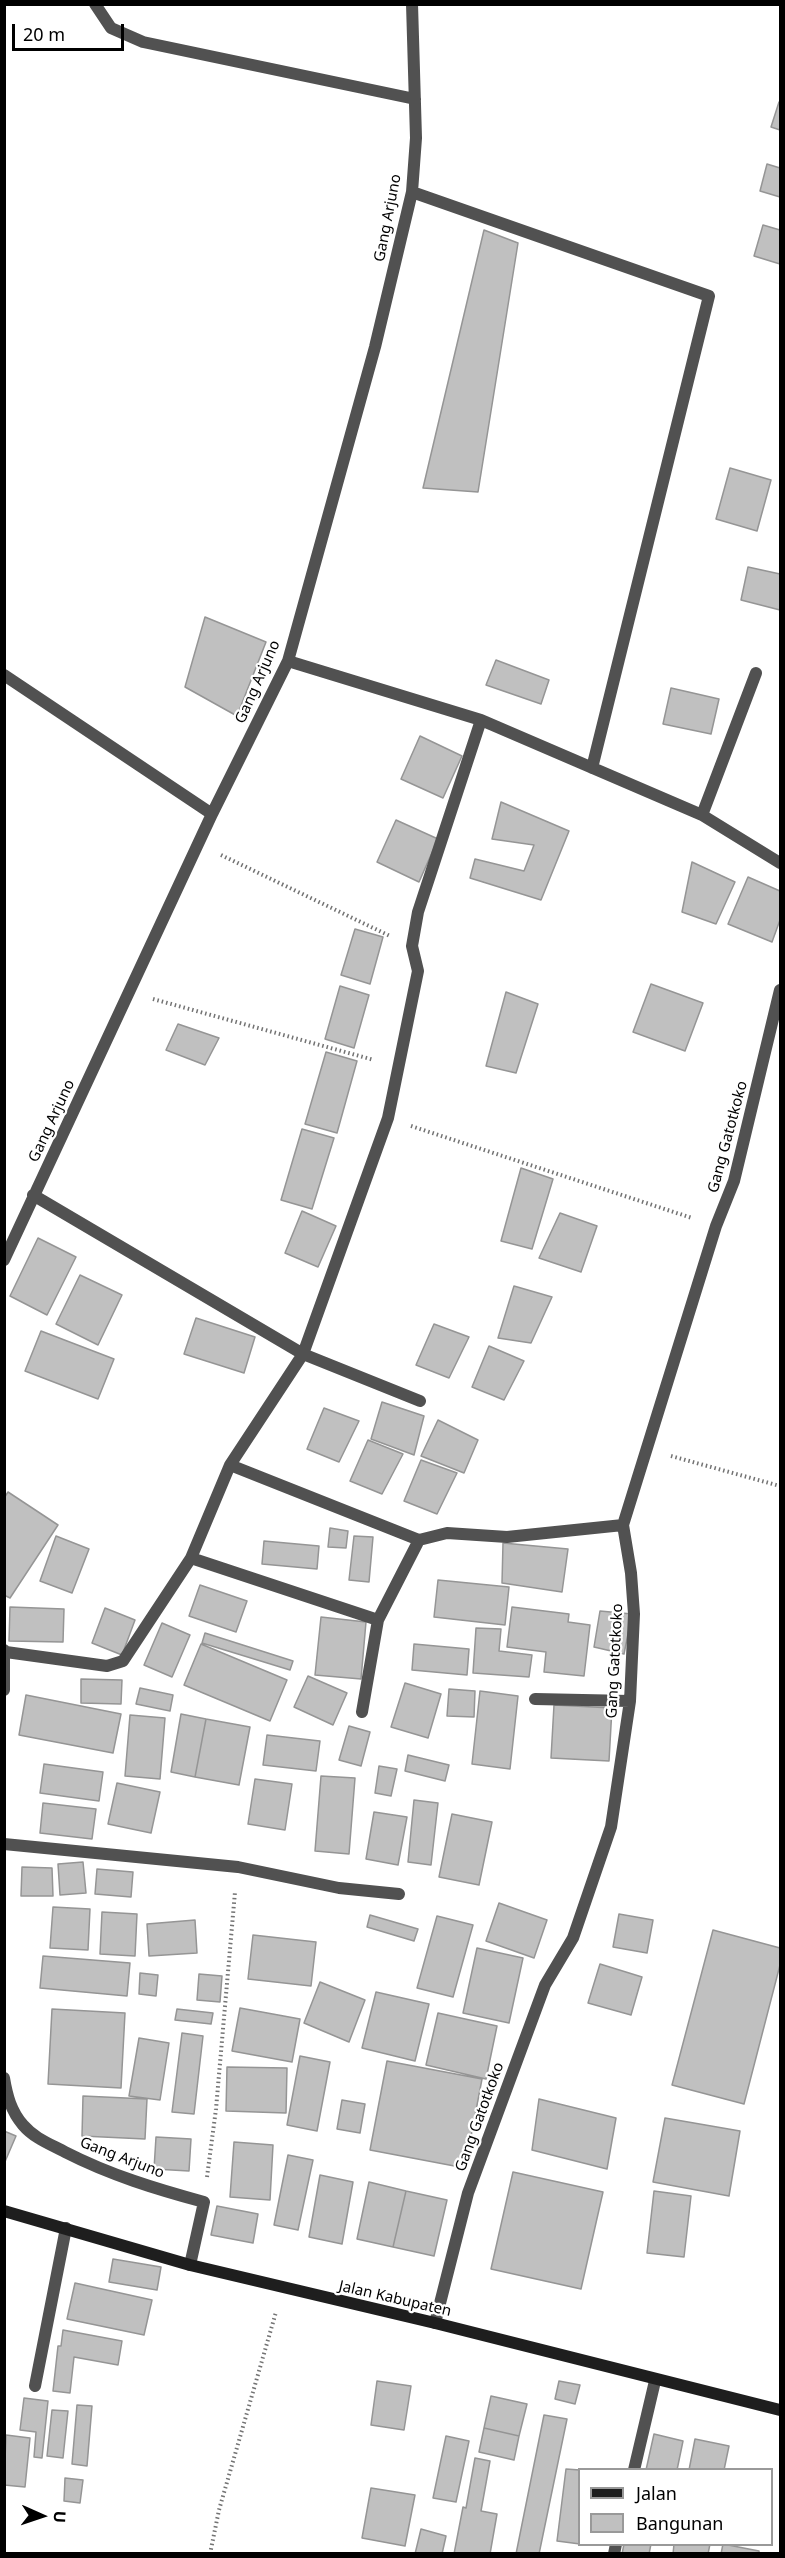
<!DOCTYPE html>
<html>
<head>
<meta charset="utf-8">
<style>
  body { margin:0 }
  #map { position:relative; width:785px; height:2558px; overflow:hidden; background:#fff; font-family:"Noto Sans",sans-serif }
  canvas { display:block }
  .frame { position:absolute; inset:0; border:6px solid #000; pointer-events:none }
  .legend { position:absolute; left:578px; top:2468px; width:195px; height:78px; box-sizing:border-box; background:#fff; border:2px solid #999; margin:0; padding:8px 10px; list-style:none; font-size:18px; color:#000 }
  .legend li { display:flex; align-items:center; gap:12px; height:30px }
  .legend b { width:30px; border:2px solid #999 }
  .north { position:absolute; left:12px; top:2486px; width:60px; height:60px; -webkit-text-stroke:4px #fff; paint-order:stroke; rotate:93deg; font-size:16px; font-weight:700; line-height:24px; text-align:center; color:#000 }
  .north::after { content:''; display:block; margin:auto; width:21px; height:27px; background:#000; clip-path:polygon(50% 0,100% 100%,50% 72%,0 100%) }
  .scale { position:absolute; left:12px; top:24px; width:112px; height:27px; box-sizing:border-box; border:3px solid #000; border-top:0; padding-left:8px; font-size:18px; line-height:21px; white-space:nowrap; color:#000; -webkit-text-stroke:4px #fff; paint-order:stroke }
</style>
</head>
<body>
<div id="map">
<canvas width="785" height="2558"></canvas>
<div class="frame"></div>
<ul class="legend">
<li><b style="height:8px;background:#1e1e1e"></b>Jalan</li>
<li><b style="height:16px;background:#c0c0c0"></b>Bangunan</li>
</ul>
<div class="north">U</div>
<div class="scale">20 m</div>
</div>
<script>
const context = document.querySelector('canvas').getContext('2d');
context.lineJoin = 'round';
function fillPath(path, color) { context.fillStyle = color; context.fill(path, 'evenodd'); }
function stroke(path, color, width, dash) { context.strokeStyle = color; context.lineWidth = width; context.lineCap = dash ? 'butt' : 'round'; context.setLineDash(dash || []); context.stroke(path); }
function write(font, color, halo, rows, align = 'center') {
  context.font = font + ' "Noto Sans",sans-serif'; context.lineWidth = 4.5; context.setLineDash([]); context.textBaseline = 'middle'; context.strokeStyle = halo; context.fillStyle = color; for (const [text, x, y, turn = 0] of rows) {
    context.save(); context.translate(x, y); context.rotate((+turn || 0) * Math.PI / 180); context.textAlign = isNaN(turn) ? turn : align; if (halo) context.strokeText(text, 0, 0); context.fillText(text, 0, 0); context.restore();
  }
}
const building = new Path2D(`
  M779 102 780 103V130L771 127Z
  M767 164 780 168V197L760 191Z
  M763 225 780 230V264L754 256Z
  M484 230 518 243 478 492 423 488Z
  M730 468 771 480 757 531 716 519Z
  M748 567 780 574V610L741 600Z
  M205 617 266 642 237 716 185 687Z
  M496 660 549 680 541 704 486 685Z
  M671 688 719 699 711 734 663 724Z
  M420 736 462 756 443 798 401 779Z
  M501 802 569 831 541 900 470 878 475 859 524 871 534 845 492 839Z
  M396 820 438 839 419 882 377 862Z
  M692 862 735 882 716 924 682 912Z
  M748 877 780 891V920L772 942 728 924Z
  M355 929 383 937 370 984 341 975Z
  M651 984 703 1003 685 1051 633 1032Z
  M340 986 369 995 354 1048 325 1039Z
  M506 992 538 1004 516 1073 486 1066Z
  M178 1024 219 1038 205 1065 166 1050Z
  M326 1052 357 1061 337 1133 305 1124Z
  M302 1129 334 1138 312 1209 281 1200Z
  M521 1168 553 1179 532 1249 501 1241Z
  M302 1211 336 1226 318 1267 285 1253Z
  M560 1213 597 1226 581 1272 539 1258Z
  M38 1238 76 1257 47 1315 10 1296Z
  M80 1275 122 1295 98 1345 56 1324Z
  M514 1286 552 1297 531 1343 498 1338Z
  M196 1318 255 1337 244 1373 184 1354Z
  M434 1324 469 1337 449 1378 416 1365Z
  M41 1331 114 1359 98 1399 25 1371Z
  M489 1346 524 1361 504 1400 472 1387Z
  M382 1402 424 1416 414 1455 371 1439Z
  M324 1408 359 1421 339 1462 307 1449Z
  M438 1420 478 1440 464 1473 421 1456Z
  M368 1440 403 1454 382 1494 350 1481Z
  M421 1460 457 1473 437 1514 404 1501Z
  M8 1492 58 1525 10 1598 4 1595V1498Z
  M330 1528 348 1531 346 1548 328 1547Z
  M56 1536 89 1549 72 1593 40 1581Z
  M354 1536 373 1537 369 1582 349 1580Z
  M264 1541 319 1546 317 1569 262 1564Z
  M503 1543 568 1549 562 1592 502 1583Z
  M438 1580 509 1587 505 1625 434 1617Z
  M200 1585 247 1601 236 1632 189 1616Z
  M10 1607 64 1609 63 1642 9 1641Z
  M512 1607 569 1614 568 1622 590 1625 584 1676 544 1672 546 1652 507 1647Z
  M105 1608 135 1620 122 1655 92 1643Z
  M600 1611 632 1614 624 1654 594 1647Z
  M321 1617 366 1622 361 1679 315 1675Z
  M162 1623 190 1635 172 1677 144 1665Z
  M476 1628 501 1629 499 1651 532 1655 529 1677 473 1673Z
  M205 1633 293 1661 290 1670 202 1643Z
  M201 1644 287 1680 270 1721 184 1685Z
  M414 1644 469 1649 467 1675 412 1670Z
  M308 1676 347 1693 333 1725 294 1707Z
  M81 1679 122 1680 121 1704 81 1703Z
  M405 1683 441 1694 428 1738 391 1727Z
  M140 1688 173 1695 170 1711 136 1704Z
  M449 1689 475 1691 474 1717 447 1716Z
  M480 1691 518 1696 510 1769 472 1764Z
  M26 1695 121 1714 113 1753 19 1735Z
  M554 1705 612 1708 609 1761 551 1758Z
  M181 1714 206 1719 195 1777 171 1772Z
  M130 1715 165 1718 160 1779 125 1776Z
  M206 1719 250 1727 239 1785 195 1777Z
  M349 1726 370 1732 361 1766 339 1760Z
  M267 1735 320 1741 316 1771 263 1765Z
  M408 1755 449 1765 445 1781 405 1771Z
  M44 1764 103 1772 99 1801 40 1793Z
  M379 1766 397 1769 391 1796 375 1793Z
  M321 1776 355 1778 349 1854 315 1851Z
  M255 1779 292 1784 285 1830 248 1824Z
  M117 1783 160 1792 151 1833 108 1824Z
  M414 1800 438 1803 431 1865 408 1862Z
  M43 1803 96 1809 92 1839 40 1833Z
  M374 1812 407 1817 398 1865 366 1859Z
  M452 1814 492 1822 479 1885 439 1877Z
  M83 1862 86 1893 60 1895 58 1864Z
  M22 1867 52 1868 53 1896H21Z
  M97 1869 133 1872 131 1897 95 1894Z
  M499 1903 547 1920 534 1958 486 1941Z
  M53 1907 90 1909 88 1950 50 1948Z
  M102 1912 137 1914 135 1956 100 1954Z
  M619 1914 653 1920 647 1953 613 1947Z
  M370 1915 418 1929 414 1941 367 1927Z
  M437 1916 473 1925 453 1997 417 1988Z
  M195 1920 197 1953 149 1956 147 1924Z
  M713 1930 780 1948V1965L744 2104 672 2085Z
  M253 1935 316 1942 311 1986 248 1979Z
  M477 1948 523 1958 509 2023 463 2013Z
  M43 1956 130 1963 127 1996 40 1988Z
  M600 1964 642 1977 631 2015 588 2003Z
  M140 1973 158 1975 156 1996 139 1994Z
  M199 1974 222 1976 220 2002 197 2000Z
  M320 1982 365 2000 349 2042 304 2023Z
  M376 1992 429 2004 415 2061 362 2048Z
  M240 2008 300 2019 292 2062 232 2051Z
  M52 2009 125 2013 121 2088 48 2084Z
  M177 2009 213 2013 211 2024 175 2020Z
  M438 2013 497 2026 486 2079 426 2065Z
  M182 2033 203 2036 194 2114 172 2112Z
  M139 2038 169 2043 160 2100 129 2096Z
  M300 2056 330 2062 317 2131 287 2125Z
  M387 2061 482 2079 465 2168 370 2150Z
  M227 2067 287 2068 286 2113 226 2111Z
  M83 2096 147 2099 145 2139 82 2136Z
  M539 2099 616 2118 607 2169 532 2150Z
  M342 2100 365 2104 360 2133 337 2129Z
  M665 2118 740 2131 729 2196 653 2182Z
  M4 2131 16 2136 4 2164Z
  M156 2137 191 2139 189 2171 154 2169Z
  M234 2142 273 2145 270 2200 230 2197Z
  M288 2155 313 2160 298 2230 274 2225Z
  M513 2172 603 2192 581 2289 491 2269Z
  M320 2175 353 2182 342 2244 309 2237Z
  M369 2182 406 2191 393 2247 357 2239Z
  M406 2191 447 2200 434 2256 393 2247Z
  M654 2191 691 2196 684 2257 647 2253Z
  M217 2206 258 2214 253 2243 211 2235Z
  M113 2259 161 2267 157 2290 109 2282Z
  M75 2283 152 2300 144 2335 67 2319Z
  M63 2330 122 2341 118 2365 74 2357 70 2393 53 2391 58 2346H61Z
  M377 2381 411 2386 404 2430 371 2425Z
  M559 2381 580 2385 575 2404 555 2399Z
  M491 2396 527 2404 519 2436 484 2428Z
  M24 2398 48 2401 42 2458 34 2457 36 2432 20 2430Z
  M77 2405 92 2406 87 2466 72 2464Z
  M52 2410 68 2411 63 2458 47 2456Z
  M544 2415 567 2419 539 2554H516Z
  M484 2428 519 2436 514 2460 479 2452Z
  M654 2434 683 2441 677 2470H646Z
  M6 2435 30 2438 25 2487 4 2485Z
  M446 2436 469 2441 456 2502 433 2498Z
  M695 2439 729 2446 724 2470H689Z
  M475 2458 490 2461 481 2511 497 2514 490 2554H454L463 2507 466 2508Z
  M566 2469 580 2470V2544L557 2541Z
  M65 2478 83 2480 80 2503 64 2501Z
  M371 2488 415 2495 405 2546 362 2538Z
  M421 2529 446 2536 442 2554H415Z
  M624 2544H651L649 2554H622Z
  M674 2544H710L708 2554H673Z
  M723 2544 759 2551V2554H721Z`);
fillPath(building, '#c0c0c0');
stroke(building, '#959595', 1.5);
stroke(new Path2D(`
  M221 855 390 936
  M153 999 374 1060
  M411 1126 692 1218
  M671 1456 780 1486
  M207 2177 216 2109 235 1892
  M210 2554 219 2510 276 2312`), '#737373', 4, [1.5, 3]);
stroke(new Path2D(`
  M95 4 111 28 143 42 415 99
  M412 192 709 296 592 768
  M288 661 481 720 702 815 780 863
  M4 675 212 814
  M702 815 756 673
  M33 1195 303 1354 420 1401
  M4 1260 212 814 288 661 375 347 412 192 416 138 412 4
  M230 1465 419 1540 447 1533 507 1537 623 1525
  M191 1558 378 1620
  M4 1650V1690
  M6 1652 107 1666 123 1661 191 1558 230 1465 303 1354 388 1118 418 971 412 946 418 912 481 720
  M535 1699 630 1701
  M362 1712 378 1620 419 1540
  M4 1844 238 1867 339 1888 399 1894
  M4 2078C7 2096 11 2111 23 2125 34 2138 50 2144 65 2152 110 2175 156 2189 204 2202L190 2265
  M435 2323 468 2193 545 1985 573 1938 611 1827 630 1701 634 1614 631 1573 623 1525 716 1226 734 1181 780 990
  M35 2386 66 2228
  M634 2470 655 2381
  M614 2554 616 2544`), '#515151', 12);
stroke(new Path2D(`
  M4 2211 190 2265 435 2323 780 2410`), '#1e1e1e', 12);
write('15px', '#000', '#fff', [
  ["Gang Arjuno",388,218,-79],
  ["Gang Arjuno",258,682,-66],
  ["Gang Arjuno",52,1121,-65],
  ["Gang Gatotkoko",728,1137,-75],
  ["Gang Gatotkoko",615,1661,-87],
  ["Gang Gatotkoko",480,2117,-70],
  ["Gang Arjuno",122,2158,21],
  ["Jalan Kabupaten",395,2299,13]
]);
</script>
</body>
</html>
